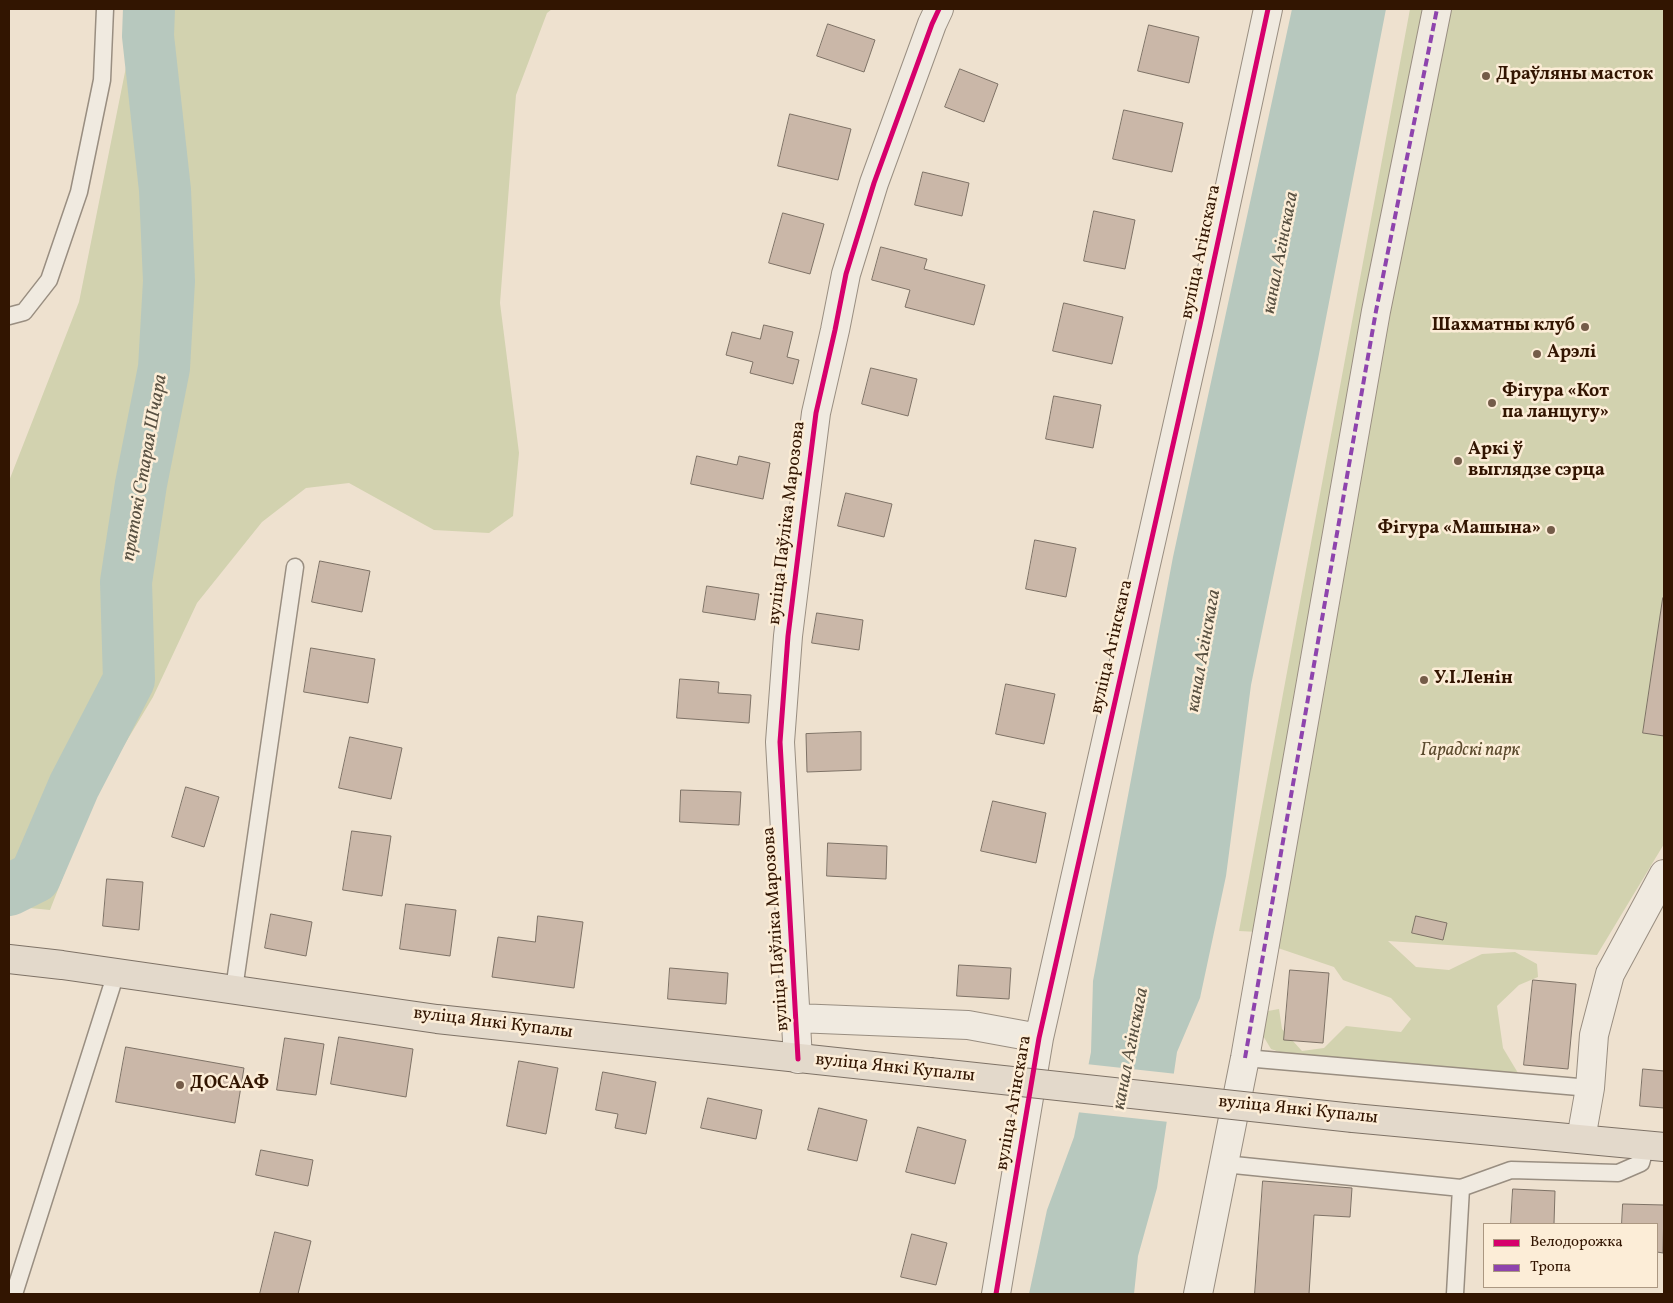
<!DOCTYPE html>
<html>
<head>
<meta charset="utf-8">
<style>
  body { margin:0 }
  #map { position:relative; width:1673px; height:1303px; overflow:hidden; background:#eee1cf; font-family:Vollkorn,serif }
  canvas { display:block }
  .frame { position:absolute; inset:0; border:10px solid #321501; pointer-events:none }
  .legend { position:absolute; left:1483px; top:1223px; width:175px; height:65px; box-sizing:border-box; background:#fcedd7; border:1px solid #ab9781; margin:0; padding:6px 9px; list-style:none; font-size:15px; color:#321501 }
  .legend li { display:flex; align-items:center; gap:10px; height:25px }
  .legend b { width:25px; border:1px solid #ab9781 }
</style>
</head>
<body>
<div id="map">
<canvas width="1673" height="1303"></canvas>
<div class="frame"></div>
<ul class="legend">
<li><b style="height:6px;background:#d6006c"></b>Велодорожка</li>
<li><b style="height:6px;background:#8e44ad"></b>Тропа</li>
</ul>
</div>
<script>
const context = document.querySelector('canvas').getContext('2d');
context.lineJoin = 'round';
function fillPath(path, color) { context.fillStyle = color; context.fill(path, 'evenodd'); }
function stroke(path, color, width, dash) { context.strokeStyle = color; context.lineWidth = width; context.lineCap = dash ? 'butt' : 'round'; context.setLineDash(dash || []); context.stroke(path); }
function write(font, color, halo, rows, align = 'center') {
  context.font = font + ' Vollkorn,serif'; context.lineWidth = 5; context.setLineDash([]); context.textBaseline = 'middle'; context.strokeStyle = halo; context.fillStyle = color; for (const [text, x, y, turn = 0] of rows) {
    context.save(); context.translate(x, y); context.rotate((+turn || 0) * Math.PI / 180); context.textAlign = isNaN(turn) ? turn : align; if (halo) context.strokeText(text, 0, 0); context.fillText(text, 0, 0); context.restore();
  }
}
fillPath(new Path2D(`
  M152 9H552L547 13 516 95 500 303 519 453 513 516 489 533 434 530 349 483 306 488 262 522 197 603 153 697 96 792 50 910 9 906V481L79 302 135 22Z
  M1410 9H1664V844L1597 955 1388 941 1416 967 1449 970 1482 954 1515 952 1537 964 1538 977 1519 985 1497 1006 1503 1048 1518 1073 1499 1087 1308 1062 1271 1049 1262 1034 1268 1011 1279 1009 1282 1029 1302 1051 1324 1048 1346 1026 1401 1032 1411 1019 1391 998 1343 980 1334 967 1275 947 1277 933 1239 931Z`), '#d2d2af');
fillPath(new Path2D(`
  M1292 9H1386L1318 359 1251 685 1226 876 1200 998 1177 1052 1157 1188 1138 1256 1134 1294H1029L1047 1210 1074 1137 1091 1052 1093 981 1173 557Z`), '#b7c8be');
fillPath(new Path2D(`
  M1086 1064 1177 1074 1169 1122 1076 1112Z`), '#eee1cf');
stroke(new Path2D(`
  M9 890 35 877 74 786 129 680 126 582 141 484 164 368 169 281 165 190 148 36 149 9`), '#b7c8be', 52);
const building = new Path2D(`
  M828 24 875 40 864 72 817 56Z
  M1149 25 1199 37 1189 83 1138 71Z
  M960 69 998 84 984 122 945 107Z
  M1124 110 1183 123 1172 172 1113 159Z
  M790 114 851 129 838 180 778 166Z
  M923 172 969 183 962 216 915 205Z
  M1094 211 1135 220 1125 269 1084 261Z
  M783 213 824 224 810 274 769 263Z
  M881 247 927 259 924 269 985 285 974 325 905 307 910 290 872 280Z
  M1064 303 1123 317 1112 364 1053 351Z
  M764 325 793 332 787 357 799 360 793 384 750 373 753 362 726 355 732 332 760 339Z
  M871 368 917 379 908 416 862 404Z
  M1054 396 1101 405 1093 448 1046 439Z
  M697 456 737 465 739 456 770 463 763 499 691 484Z
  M846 493 892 504 884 537 838 526Z
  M1035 540 1076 548 1066 597 1026 589Z
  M320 561 370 571 362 612 312 602Z
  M707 586 759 594 755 620 703 612Z
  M1663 598 1664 599V736L1643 733Z
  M817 613 863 620 859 650 812 643Z
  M311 648 375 659 368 703 304 692Z
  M680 679 719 682 718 693 751 695 749 723 677 718Z
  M1006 684 1055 694 1044 744 996 734Z
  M861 732V770L807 772 806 734Z
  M350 737 402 748 391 799 339 788Z
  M186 787 219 797 204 847 172 837Z
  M681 790 741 792 739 825 680 822Z
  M993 801 1046 813 1036 863 981 851Z
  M352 831 391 836 382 896 343 890Z
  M828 843 887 846 886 879 827 876Z
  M107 879 143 882 139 930 103 926Z
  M406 904 456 910 450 956 400 949Z
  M271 914 312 922 306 956 265 948Z
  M538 916 583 922 574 988 492 977 498 937 535 942Z
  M1416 916 1447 923 1443 940 1412 933Z
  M959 965 1011 968 1009 999 957 996Z
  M670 968 728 973 726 1004 668 999Z
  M1290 970 1329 973 1323 1043 1284 1040Z
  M1533 980 1576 984 1568 1069 1524 1065Z
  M339 1037 413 1049 406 1097 331 1084Z
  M285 1038 324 1044 316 1095 277 1090Z
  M126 1047 244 1068 235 1123 116 1102Z
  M519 1061 558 1068 546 1134 507 1126Z
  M1643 1069 1664 1071V1108L1640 1106Z
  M603 1072 656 1082 646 1134 615 1128 618 1114 596 1110Z
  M708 1098 762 1110 756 1139 701 1128Z
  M819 1108 867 1120 857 1161 808 1150Z
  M918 1127 966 1140 955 1184 906 1172Z
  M261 1150 313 1160 308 1186 256 1175Z
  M1263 1181 1352 1188 1350 1217 1314 1215 1309 1294H1255Z
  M1513 1189 1555 1191 1554 1224H1511Z
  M1623 1204 1664 1205 1663 1253 1657 1252V1224H1622Z
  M275 1232 311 1241 298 1294H260Z
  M912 1234 947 1243 936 1285 901 1277Z`);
fillPath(building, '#cab7a8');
stroke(building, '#7e7266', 1);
const lane = new Path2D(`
  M9 316 24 312 49 280 79 192 102 80 105 9
  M234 989 295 567
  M1245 1058 1590 1088
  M1224 1164 1461 1188 1511 1170 1618 1173 1641 1163 1646 1145
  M14 1294 116 973
  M1455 1294 1461 1188`);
const street = new Path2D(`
  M796 1018 968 1025 1039 1038
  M798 1059 780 742 788 636 802 523 816 413 835 330 846 274 874 183 932 24 939 9
  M1581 1139 1590 1088 1594 1035 1610 974 1664 874
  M996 1294 1039 1038 1200 325 1268 9
  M1198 1294 1245 1058 1376 311 1437 9`);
const primary = new Path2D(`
  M9 959 62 965 437 1019 929 1072
  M1353 1118 1664 1147`);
stroke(lane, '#998e81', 19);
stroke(street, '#998e81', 30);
stroke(primary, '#7e7266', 30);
stroke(lane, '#f0eae0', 16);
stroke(street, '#f0eae0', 28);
stroke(primary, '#e3d9cb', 28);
const primaryBridge = new Path2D(`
  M929 1072 1353 1118`);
stroke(primaryBridge, '#7e7266', 30, []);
stroke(primaryBridge, '#e3d9cb', 28);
stroke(new Path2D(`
  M1245 1058 1376 311 1437 9`), '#8e44ad', 4, [8, 4]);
stroke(new Path2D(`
  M798 1059 780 742 788 636 802 523 816 413 835 330 846 274 874 183 932 24 939 9
  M996 1294 1039 1038 1200 325 1268 9`), '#d6006c', 5);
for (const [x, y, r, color] of [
  [1486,76,5,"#745c49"],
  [1585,327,5,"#745c49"],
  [1537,354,5,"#745c49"],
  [1492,403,5,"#745c49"],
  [1458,461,5,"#745c49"],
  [1551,530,5,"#745c49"],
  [1424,680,5,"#745c49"],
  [180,1085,5,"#745c49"]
]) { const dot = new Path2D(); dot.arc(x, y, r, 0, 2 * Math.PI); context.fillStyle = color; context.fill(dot); stroke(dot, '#fcedd7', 2); }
write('bold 18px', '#321501', '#fcedd7', [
  ["Драўляны масток",1496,76],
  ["Шахматны клуб",1575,327,"right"],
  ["Арэлі",1547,354],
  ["Фігура «Кот",1502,393],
  ["па ланцугу»",1502,414],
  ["Аркі ў",1468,451],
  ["выглядзе сэрца",1468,472],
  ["Фігура «Машына»",1541,530,"right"],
  ["У.І.Ленін",1434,680],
  ["ДОСААФ",190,1085]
], 'left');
write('18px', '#321501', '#fcedd7', [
  ["вуліца Агінскага",1202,252,-78],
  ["вуліца Паўліка Марозова",788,523,-83],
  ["вуліца Агінскага",1113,647,-77],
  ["вуліца Паўліка Марозова",777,929,-94],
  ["вуліца Янкі Купалы",493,1024,7],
  ["вуліца Янкі Купалы",895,1069,6],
  ["вуліца Агінскага",1015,1103,-80],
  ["вуліца Янкі Купалы",1298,1111,6]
]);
write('italic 18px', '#5b4a2d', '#fcedd7', [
  ["Гарадскі парк",1470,752]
]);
write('italic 19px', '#585041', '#fcedd7', [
  ["канал Агінскага",1282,253,-79],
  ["пратокі Старая Шчара",146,468,-80],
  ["канал Агінскага",1205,651,-80],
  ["канал Агінскага",1132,1049,-79]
]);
</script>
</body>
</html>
